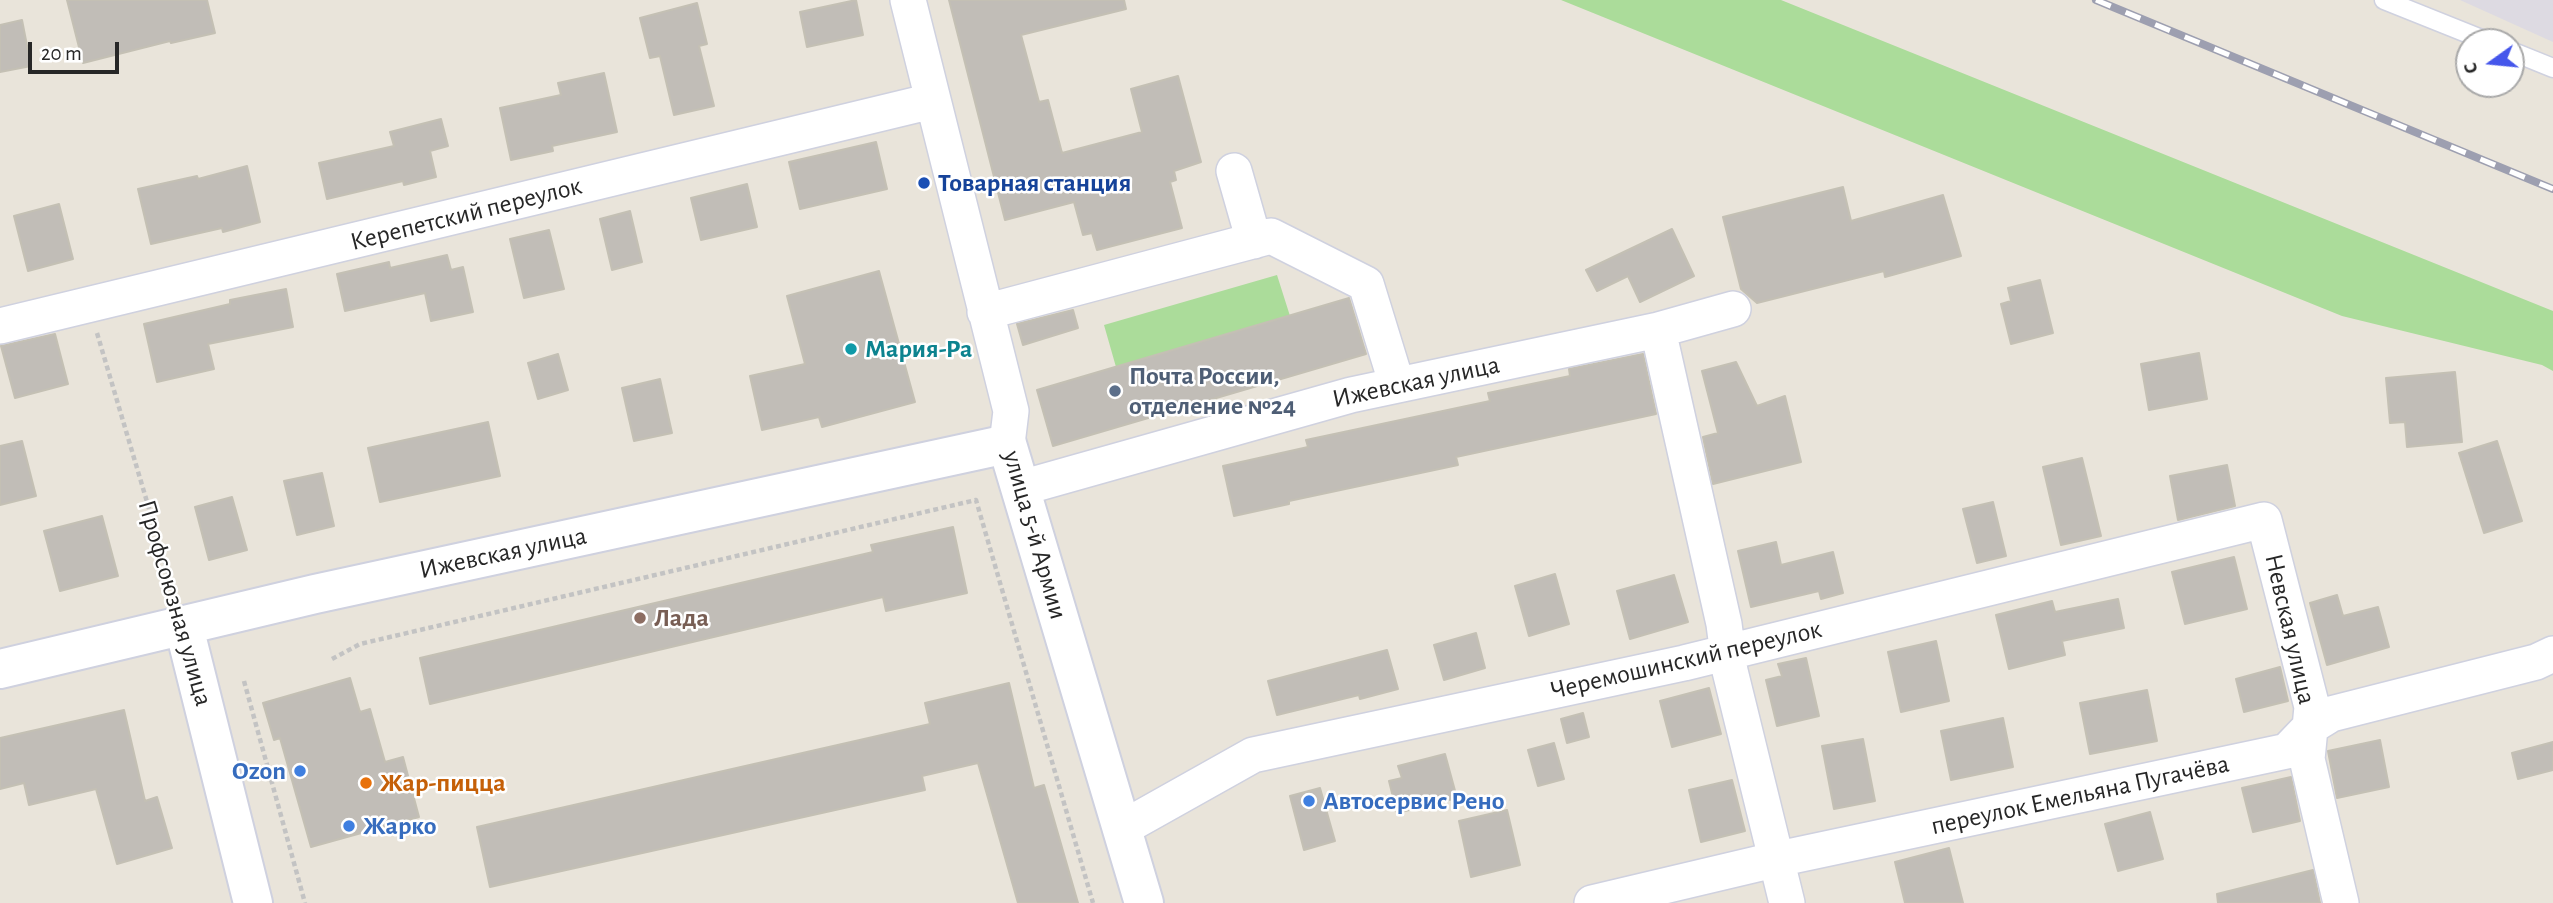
<!DOCTYPE html>
<html>
<head>
<meta charset="utf-8">
<style>
  body { margin:0 }
  #map { position:relative; width:2553px; height:903px; overflow:hidden; background:#e9e4da; font-family:"Alegreya Sans",sans-serif }
  canvas { display:block }
  .north { position:absolute; left:2455px; top:28px; width:70px; height:70px; box-sizing:border-box; background:#fff; border:2px solid #a9a9a9; border-radius:50%; rotate:255deg; font-size:19px; font-weight:700; line-height:28px; text-align:center; color:#272727 }
  .north::after { content:''; display:block; margin:auto; width:24px; height:32px; background:#4556eb; clip-path:polygon(50% 0,100% 100%,50% 72%,0 100%) }
  .scale { position:absolute; left:28px; top:42px; width:91px; height:32px; box-sizing:border-box; border:4px solid #272727; border-top:0; padding-left:9px; font-size:21px; line-height:24px; white-space:nowrap; color:#272727; -webkit-text-stroke:5px #fff; paint-order:stroke }
</style>
</head>
<body>
<div id="map">
<canvas width="2553" height="903"></canvas>
<div class="north">С</div>
<div class="scale">20 m</div>
</div>
<script>
const context = document.querySelector('canvas').getContext('2d');
context.lineJoin = 'round';
function fillPath(path, color) { context.fillStyle = color; context.fill(path, 'evenodd'); }
function stroke(path, color, width, dash) { context.strokeStyle = color; context.lineWidth = width; context.lineCap = dash ? 'butt' : 'round'; context.setLineDash(dash || []); context.stroke(path); }
function write(font, color, halo, rows, align = 'center') {
  context.font = font + ' "Alegreya Sans",sans-serif'; context.lineWidth = 5; context.setLineDash([]); context.textBaseline = 'middle'; context.strokeStyle = halo; context.fillStyle = color; for (const [text, x, y, turn = 0] of rows) {
    context.save(); context.translate(x, y); context.rotate((+turn || 0) * Math.PI / 180); context.textAlign = isNaN(turn) ? turn : align; if (halo) context.strokeText(text, 0, 0); context.fillText(text, 0, 0); context.restore();
  }
}
fillPath(new Path2D(`
  M2460 0H2553V42Z`), '#dddae2');
fillPath(new Path2D(`
  M1561 0H1781L2553 311V371L2542 365 2342 316Z
  M1277 275 1290 316 1116 367 1104 325Z`), '#abdc9a');
const building = new Path2D(`
  M67 0H207L215 33 171 43 170 41 83 63Z
  M856 0 863 35 807 47 800 12Z
  M949 0H1124L1126 9 1021 35 1039 102 1048 100 1062 153 1142 132 1131 89 1178 76 1201 162 1174 171 1176 180 1170 182 1182 228 1097 250 1092 233 1083 235 1074 202 1005 220Z
  M697 3 707 44 699 46 714 106 674 115 660 56 650 58 640 18Z
  M22 20 31 66 0 72V25Z
  M604 73 617 132 552 146 553 151 511 160 500 108 561 95 558 83Z
  M441 119 448 146 430 151 436 177 404 185 403 181 327 199 319 163 394 146 390 132Z
  M876 142 887 189 800 209 789 162Z
  M247 166 260 222 223 232 222 228 151 244 138 189 197 176 198 179Z
  M747 184 757 227 701 240 691 198Z
  M1843 187 1851 221 1943 195 1961 256 1885 277 1884 271 1757 303 1741 289 1723 217Z
  M59 204 73 259 28 271 14 216Z
  M630 211 642 262 612 270 600 219Z
  M1672 229 1694 276 1640 302 1628 276 1597 291 1586 270Z
  M549 230 564 289 524 298 510 239Z
  M447 255 451 270 463 267 473 312 431 321 425 293 345 311 337 274 389 262 390 268Z
  M879 271 915 402 822 427 819 417 762 430 750 376 805 364 787 296Z
  M2040 280 2053 333 2011 344 2001 304 2011 301 2008 288Z
  M286 289 293 327 208 344 214 369 157 382 144 324 230 304V300Z
  M1349 298 1366 354 1053 446 1037 390Z
  M1073 310 1078 328 1023 345 1017 324Z
  M55 334 68 384 15 398 1 346Z
  M2199 353 2207 399 2149 410 2141 364Z
  M558 354 568 390 538 399 528 363Z
  M1643 354 1656 414 1456 457 1458 465 1289 501V504L1234 516 1223 466 1308 447 1306 440 1490 401 1488 393 1570 376 1569 369Z
  M1736 362 1757 406 1785 396 1801 462 1713 484 1703 437 1718 433 1702 371Z
  M2455 372 2462 442 2407 447 2405 422 2390 423 2386 378Z
  M660 379 672 433 634 441 622 388Z
  M488 422 500 476 380 502 368 448Z
  M22 441 36 496 0 505V446Z
  M2497 441 2522 521 2484 533 2459 453Z
  M2082 458 2101 536 2061 545 2043 467Z
  M2227 465 2235 506 2178 520 2170 476Z
  M322 473 334 526 297 535 284 481Z
  M232 497 247 550 209 560 195 507Z
  M1993 502 2006 556 1977 563 1963 509Z
  M102 516 118 576 60 591 44 531Z
  M953 527 967 593 886 611 883 597 430 704 420 658 873 552 871 545Z
  M1776 542 1781 565 1833 552 1843 593 1821 599 1819 591 1751 607 1738 551Z
  M2234 557 2247 609 2185 624 2172 572Z
  M1555 574 1569 624 1529 636 1515 586Z
  M1674 575 1688 622 1630 639 1617 591Z
  M2337 595 2343 616 2378 607 2389 647 2327 665 2310 603Z
  M2118 599 2124 628 2062 641 2065 655 2009 669 1996 615 2052 601 2055 612Z
  M1476 633 1485 668 1444 680 1434 645Z
  M1936 641 1949 701 1901 712 1888 652Z
  M1387 650 1398 689 1360 699 1359 695 1277 715 1268 681Z
  M1806 658 1819 716 1777 726 1766 680 1782 676 1778 664Z
  M2280 667 2288 701 2244 712 2236 679Z
  M350 678 360 712 370 709 385 762 403 757 419 817 311 847 280 738 274 740 263 703Z
  M1009 683 1034 788 1044 785 1078 903H1018L978 763 922 776 925 790 490 887 477 827 930 724 925 703Z
  M1709 688 1721 734 1672 747 1660 701Z
  M2147 690 2157 741 2090 754 2080 703Z
  M124 710 145 801 157 797 172 848 117 864 96 789 29 805 24 783 0 789V738Z
  M1583 713 1589 737 1567 743 1561 719Z
  M2003 718 2013 767 1951 780 1941 731Z
  M1863 739 1875 801 1834 809 1822 746Z
  M2380 740 2389 787 2337 798 2328 751Z
  M2553 742V770L2518 779 2512 753Z
  M1554 743 1564 779 1538 786 1528 750Z
  M1445 754 1457 798 1397 813 1389 781 1402 778 1398 766Z
  M2291 777 2300 821 2253 832 2242 788Z
  M1732 780 1745 831 1701 842 1689 790Z
  M1320 788 1335 841 1304 850 1290 796Z
  M1507 810 1520 865 1471 877 1459 821Z
  M2150 812 2163 859 2118 871 2105 824Z
  M1949 848 1963 903H1905L1895 862Z
  M2313 870 2320 903H2218L2217 894Z`);
fillPath(building, '#c1bdb7');
stroke(building, '#c4c0b4', 2);
const lane = new Path2D(`
  M2384 0 2489 42
  M2511 51 2553 68`);
const street = new Path2D(`
  M908 0 1011 411 1007 444
  M1234 171 1254 241
  M985 312 1271 236 1366 284 1397 385
  M0 326 932 101
  M1658 330 1724 624 1730 671 1787 903
  M1021 488 1351 395 1658 330 1733 309
  M1121 829 1253 755 1684 663 2264 520 2312 707 2307 759 2341 903
  M1592 903 1778 859 2287 751 2310 727 2331 714 2536 662 2553 654`);
const secondary = new Path2D(`
  M184 627 253 903
  M0 669 315 594 1007 444 1144 903`);
stroke(lane, '#cfd1df', 21);
stroke(street, '#cfd1df', 38);
stroke(secondary, '#cfd1df', 42);
stroke(new Path2D(`
  M97 333 174 593
  M332 659 360 644 976 500 1093 903
  M244 681 305 903`), '#c3c3c3', 4.5, [5, 3.5]);
stroke(lane, '#fff', 18);
stroke(street, '#fff', 35);
stroke(secondary, '#fff', 38);
const rail = new Path2D(`
  M2096 0 2553 189`);
stroke(rail, '#9d9fb0', 8);
stroke(rail, '#fff', 5, [16]);
for (const [x, y, r, color] of [
  [924,183,7,"#1a4fb4"],
  [851,349,7,"#0f9aa8"],
  [1115,391,7,"#5c6f8a"],
  [640,618,7,"#8d6e63"],
  [300,771,7,"#3f7fe0"],
  [366,783,7,"#e8710a"],
  [1309,801,7,"#3f7fe0"],
  [349,826,7,"#3f7fe0"]
]) { const dot = new Path2D(); dot.arc(x, y, r, 0, 2 * Math.PI); context.fillStyle = color; context.fill(dot); stroke(dot, '#fff', 2.5); }
write('bold 26px', '#164399', '#fff', [
  ["Товарная cтанция",938,183]
], 'left');
write('26px', '#272727', '#fff', [
  ["Керепетский переулок",466,214,-14],
  ["Ижевская улица",1416,382,-12],
  ["улица 5-й Армии",1035,535,74],
  ["Ижевская улица",503,553,-12],
  ["Профсоюзная улица",175,603,74],
  ["Невская улица",2290,629,77],
  ["Черемошинский переулок",1686,660,-13],
  ["переулок Емельяна Пугачёва",2080,795,-12]
]);
write('bold 26px', '#0d838f', '#fff', [
  ["Мария-Ра",865,349]
], 'left');
write('bold 26px', '#4e5e75', '#fff', [
  ["Почта России,",1129,376],
  ["отделение №24",1129,406]
], 'left');
write('bold 26px', '#785e54', '#fff', [
  ["Лада",654,618]
], 'left');
write('bold 26px', '#366cbe', '#fff', [
  ["Ozon",286,771,"right"],
  ["Автосервис Рено",1323,801],
  ["Жарко",363,826]
], 'left');
write('bold 26px', '#c56008', '#fff', [
  ["Жар-пицца",380,783]
], 'left');
</script>
</body>
</html>
